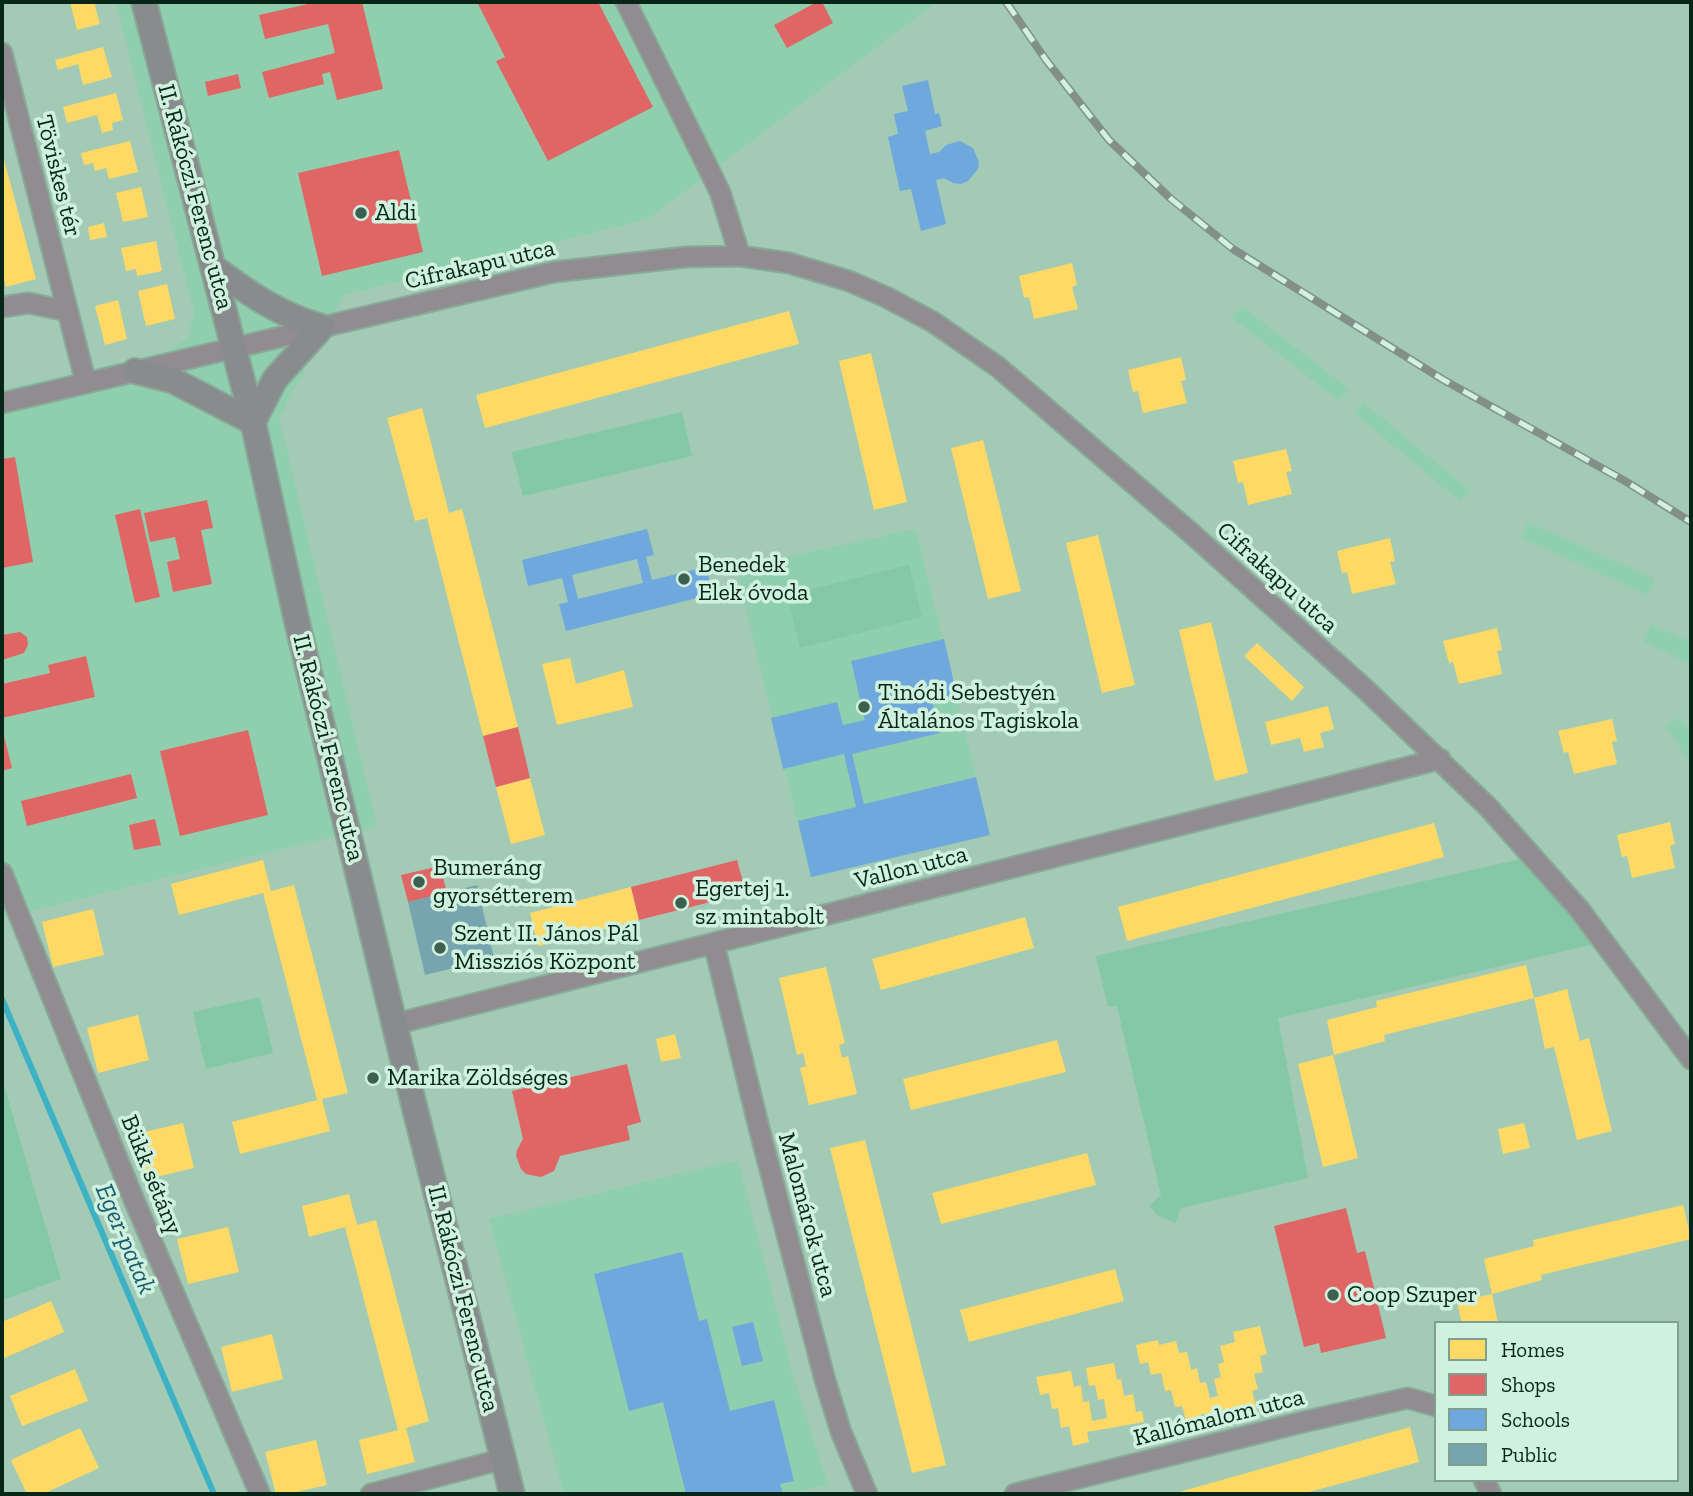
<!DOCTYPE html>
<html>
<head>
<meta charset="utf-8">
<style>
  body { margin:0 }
  #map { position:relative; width:1693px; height:1496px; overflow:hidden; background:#a2cab5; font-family:"Zilla Slab",serif }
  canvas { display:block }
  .frame { position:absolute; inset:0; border:4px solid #072618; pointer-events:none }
  .legend { position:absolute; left:1434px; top:1321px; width:245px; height:161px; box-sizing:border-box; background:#cff1de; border:2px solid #7fa08f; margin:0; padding:9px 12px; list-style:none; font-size:21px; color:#072618 }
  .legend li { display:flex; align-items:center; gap:14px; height:35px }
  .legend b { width:35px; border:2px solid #7fa08f }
</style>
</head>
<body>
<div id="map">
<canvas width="1693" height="1496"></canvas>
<div class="frame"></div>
<ul class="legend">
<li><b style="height:19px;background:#ffd966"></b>Homes</li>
<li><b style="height:19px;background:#e06666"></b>Shops</li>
<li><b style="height:19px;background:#6fa8dc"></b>Schools</li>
<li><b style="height:19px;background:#76a5af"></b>Public</li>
</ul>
</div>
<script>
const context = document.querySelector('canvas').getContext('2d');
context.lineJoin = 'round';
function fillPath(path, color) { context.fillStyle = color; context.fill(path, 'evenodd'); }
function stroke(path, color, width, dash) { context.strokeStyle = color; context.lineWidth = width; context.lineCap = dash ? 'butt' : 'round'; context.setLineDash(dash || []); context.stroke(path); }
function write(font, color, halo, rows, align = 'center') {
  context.font = font + ' "Zilla Slab",serif'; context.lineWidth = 7; context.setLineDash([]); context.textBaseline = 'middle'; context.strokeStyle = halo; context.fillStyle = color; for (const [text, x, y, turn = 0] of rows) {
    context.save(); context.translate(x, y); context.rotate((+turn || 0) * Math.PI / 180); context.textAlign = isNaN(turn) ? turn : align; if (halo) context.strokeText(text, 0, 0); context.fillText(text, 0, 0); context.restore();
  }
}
fillPath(new Path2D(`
  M116 2H937L648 219 344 295 279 418 377 826 2 918V390L168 351 188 338 194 312Z
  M1242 306 1349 389 1339 401 1232 318Z
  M1363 402 1469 490 1460 501 1354 413Z
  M1528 522 1655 579 1648 595 1521 538Z
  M916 529 990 835 811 877 736 568Z
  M1651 624 1691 642V664L1643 641Z
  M1680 717 1691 734V765L1666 726Z
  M738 1160 793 1375 828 1485 784 1494H564L489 1219Z`), '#90cfae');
fillPath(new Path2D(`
  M682 412 692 456 523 496 512 452Z
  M909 565 922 617 800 648 787 595Z
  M1525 858 1594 944 1278 1018 1308 1178 1181 1208 1175 1223 1156 1214 1150 1205 1161 1195 1117 1006 1108 1007 1096 956Z
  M260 997 273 1053 206 1069 193 1012Z
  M2 1079 61 1279 2 1300Z`), '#85c8a6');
fillPath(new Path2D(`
  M70 2H94L100 24 77 30Z
  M103 47 112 77 83 85 78 64 58 70 55 60Z
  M116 93 123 120 112 123 113 130 102 133 97 115 67 123 63 107Z
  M130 141 138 172 109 179 106 168 95 171 93 163 84 165 81 153Z
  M2 152 36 279 6 287 2 271Z
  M141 187 148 217 123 222 116 193Z
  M104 223 107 237 90 240 88 227Z
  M156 241 162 271 137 276 136 269 126 271 121 248Z
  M1072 263 1077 285 1072 287 1078 309 1034 319 1029 297 1024 298 1019 276Z
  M167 284 175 319 146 326 138 291Z
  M118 300 127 339 105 345 95 306Z
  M789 311 799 344 485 428 476 395Z
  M871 353 907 502 874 510 839 361Z
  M1181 357 1186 380 1181 381 1187 403 1143 413 1138 391 1133 392 1128 370Z
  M422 408 449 513 462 509 518 727 483 736 427 518 415 521 387 418Z
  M983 440 1021 591 988 599 951 448Z
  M1286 449 1292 471 1286 472 1292 494 1248 505 1243 482 1238 483 1233 461Z
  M1098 535 1135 685 1102 693 1066 543Z
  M1390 538 1395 561 1390 562 1396 584 1352 594 1347 572 1342 573 1337 551Z
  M1211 622 1248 773 1215 781 1179 630Z
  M1497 628 1502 650 1497 651 1502 674 1459 684 1453 662 1449 663 1443 641Z
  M1257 643 1304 687 1292 701 1244 656Z
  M570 658 576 684 624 670 633 707 557 725 542 664Z
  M1328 706 1334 729 1320 733 1324 747 1304 752 1300 738 1271 745 1265 722Z
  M1612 719 1617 741 1612 742 1617 764 1574 774 1568 752 1564 753 1558 731Z
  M530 778 545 835 511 844 496 787Z
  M1670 822 1675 844 1670 846 1675 868 1632 878 1627 856 1622 857 1617 835Z
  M1434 823 1444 857 1127 941 1118 907Z
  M263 860 271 891 294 885 348 1093 322 1099 330 1131 240 1154 232 1122 317 1100 263 893 179 915 171 884Z
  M631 887 639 920 538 946 530 913Z
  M93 909 104 955 53 967 42 922Z
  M1025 917 1034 948 881 990 872 959Z
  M1526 965 1534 998 1567 989 1580 1041 1589 1038 1612 1131 1577 1140 1554 1047 1545 1049 1534 998 1384 1035 1385 1041 1334 1055 1327 1020 1377 1007 1376 1001Z
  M826 967 845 1043 839 1045 842 1058 848 1056 857 1094 809 1105 800 1068 806 1066 803 1053 797 1055 779 978Z
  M138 1015 149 1060 98 1073 87 1028Z
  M675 1034 681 1058 661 1062 656 1039Z
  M1057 1040 1066 1072 911 1110 903 1079Z
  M1333 1055 1358 1158 1323 1167 1298 1064Z
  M183 1123 194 1168 143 1180 132 1135Z
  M1524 1123 1530 1148 1503 1154 1498 1129Z
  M865 1140 946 1465 912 1473 830 1148Z
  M1087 1153 1096 1185 941 1224 932 1193Z
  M349 1194 357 1225 376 1220 429 1421 406 1428 415 1462 367 1474 359 1440 398 1430 345 1227 309 1237 302 1206Z
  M1683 1205 1691 1239 1541 1275 1542 1280 1492 1294 1498 1323H1462L1457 1302 1492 1294 1484 1259 1534 1246 1533 1240Z
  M228 1227 239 1272 188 1284 177 1239Z
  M1115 1269 1124 1301 969 1342 960 1310Z
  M51 1301 64 1332 2 1359V1322Z
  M1260 1326 1267 1354 1260 1356 1263 1372 1254 1374 1258 1389 1252 1391 1257 1410 1239 1414 1238 1407 1199 1415 1201 1421 1187 1424 1182 1406 1175 1407 1171 1390 1165 1391 1161 1373 1151 1375 1148 1362 1140 1364 1136 1345 1158 1340 1159 1345 1176 1341 1179 1353 1187 1352 1191 1370 1197 1368 1200 1383 1206 1382 1210 1398 1218 1396 1214 1379 1221 1377 1218 1364 1224 1362 1220 1346 1235 1342 1233 1332Z
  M272 1334 283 1379 232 1392 221 1347Z
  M1114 1363 1117 1380 1121 1379 1124 1396 1133 1394 1136 1412 1142 1411 1144 1422 1087 1432 1089 1442 1073 1446 1069 1426 1061 1428 1058 1408 1052 1409 1049 1393 1040 1395 1036 1377 1071 1371 1074 1387 1081 1385 1083 1402 1089 1401 1092 1421 1107 1418 1104 1399 1098 1400 1095 1385 1089 1386 1086 1368Z
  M75 1369 88 1401 22 1426 10 1396Z
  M1410 1427 1419 1462 1302 1494H1172Z
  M80 1428 99 1468 43 1494H27L11 1460Z
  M316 1440 327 1485 288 1494H276L265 1452Z`), '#ffd966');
fillPath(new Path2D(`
  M317 2H362L383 89 337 100 330 72 322 74 324 84 269 98 262 72 335 53 328 24 265 39 259 15Z
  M477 2H598L653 107 548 161 496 61 505 57Z
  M817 2H822L833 23 787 48 774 25Z
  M238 74 241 88 208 96 205 82Z
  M399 150 423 252 322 276 298 173Z
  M15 457 33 562 2 568V459Z
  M207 500 213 528 201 530 212 584 173 592 167 562 180 559 175 537 150 542 144 513Z
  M140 509 160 597 135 603 115 515Z
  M20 632 27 637 28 645 24 653 2 660V635Z
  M86 656 95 697 2 718V684L50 673 48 665Z
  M518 727 530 778 496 787 483 736Z
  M2 728 12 768 2 771Z
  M248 730 268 815 180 836 160 751Z
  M131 774 137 798 27 826 21 801Z
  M155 819 161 845 134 850 129 825Z
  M737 860 746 893 639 920 631 887Z
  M440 866 447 893 408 902 401 875Z
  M627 1064 641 1122 627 1126 630 1140 560 1156 554 1171 541 1177 526 1174 521 1169 516 1156 517 1150 523 1139 512 1091Z
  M1346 1208 1357 1253 1365 1251 1386 1338 1321 1353 1319 1343 1304 1347 1274 1226Z`), '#e06666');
fillPath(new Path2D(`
  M928 80 935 114 939 113 942 126 925 131 930 154 939 152 946 145 960 141 973 148 979 162 978 169 968 181 961 184 953 183 944 178 936 180 946 224 921 231 911 189 900 191 888 137 898 134 894 114 908 111 902 86Z
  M647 529 654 555 646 557 652 580 706 567 713 594 566 631 559 604 568 602 562 578 528 586 522 560ZM637 559 643 583 578 599 572 575Z
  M944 639 957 696 932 702 940 733 852 754 864 804 976 777 990 835 811 877 798 821 856 807 844 754 783 769 771 718 837 702 843 725 865 720 851 661Z
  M682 1252 699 1321 707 1319 730 1411 774 1400 794 1481 780 1484 783 1494H686L663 1402 629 1411 594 1274Z
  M753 1322 763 1361 742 1366 732 1327Z`), '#6fa8dc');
fillPath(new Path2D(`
  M477 885 494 958 425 975 408 902Z`), '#76a5af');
stroke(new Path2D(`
  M2 999 214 1494`), '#3cb2c4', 6);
const minor = new Path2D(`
  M626 2 720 192 740 256
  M2 53 86 383
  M2 307 29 303 67 311
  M2 403 554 272 686 257 740 256 789 263 849 281 886 297 933 322 998 367 1191 533 1364 688 1489 808 1579 909 1691 1059
  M2 873 134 1200 260 1494
  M714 944 760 1132 825 1380 841 1432 867 1494
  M395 1024 1440 759
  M1484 1480 1491 1494
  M371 1494 503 1459
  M1015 1494 1303 1422 1408 1398 1436 1406`);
const major = new Path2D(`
  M144 2 253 422 297 622 415 1109 512 1494
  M213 267C250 294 277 314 322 327L275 379 253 422
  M135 371 174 381 253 422`);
stroke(minor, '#89a999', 23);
stroke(major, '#89a999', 28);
stroke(minor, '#908c90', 19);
stroke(major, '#888c8c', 24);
const rail = new Path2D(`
  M1006 2 1046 60 1109 140 1170 198 1233 249 1442 379 1625 481 1691 522`);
stroke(rail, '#83908a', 8);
stroke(rail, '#cff1de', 5, [16]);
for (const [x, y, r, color] of [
  [361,213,7,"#3d5f4f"],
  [684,579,7,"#3d5f4f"],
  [864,707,7,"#3d5f4f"],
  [419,882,7,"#3d5f4f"],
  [681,903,7,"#3d5f4f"],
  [440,948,7,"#3d5f4f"],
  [373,1078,7,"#3d5f4f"],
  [1333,1295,7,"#3d5f4f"]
]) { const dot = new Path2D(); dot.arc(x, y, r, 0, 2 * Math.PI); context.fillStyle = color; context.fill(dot); stroke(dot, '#cff1de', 2.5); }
write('24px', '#072618', '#cff1de', [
  ["Töviskes tér",58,176,76],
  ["II. Rákóczi Ferenc utca",195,197,75],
  ["Cifrakapu utca",480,265,-13],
  ["Cifrakapu utca",1277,578,42],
  ["II. Rákóczi Ferenc utca",328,748,76],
  ["Vallon utca",911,868,-14],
  ["Bükk sétány",151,1175,68],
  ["Malomárok utca",807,1215,75],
  ["II. Rákóczi Ferenc utca",463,1299,76],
  ["Kallómalom utca",1219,1418,-14]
]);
write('24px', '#072618', '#cff1de', [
  ["Aldi",375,213],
  ["Benedek",698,565],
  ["Elek óvoda",698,593],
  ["Tinódi Sebestyén",878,693],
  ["Általános Tagiskola",878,721],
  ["Bumeráng",433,868],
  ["gyorsétterem",433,896],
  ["Egertej 1.",695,889],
  ["sz mintabolt",695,917],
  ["Szent II. János Pál",454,934],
  ["Missziós Központ",454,962],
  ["Marika Zöldséges",387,1078],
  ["Coop Szuper",1347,1295]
], 'left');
write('italic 26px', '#175c6f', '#cff1de', [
  ["Eger-patak",125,1239,67]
]);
</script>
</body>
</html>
